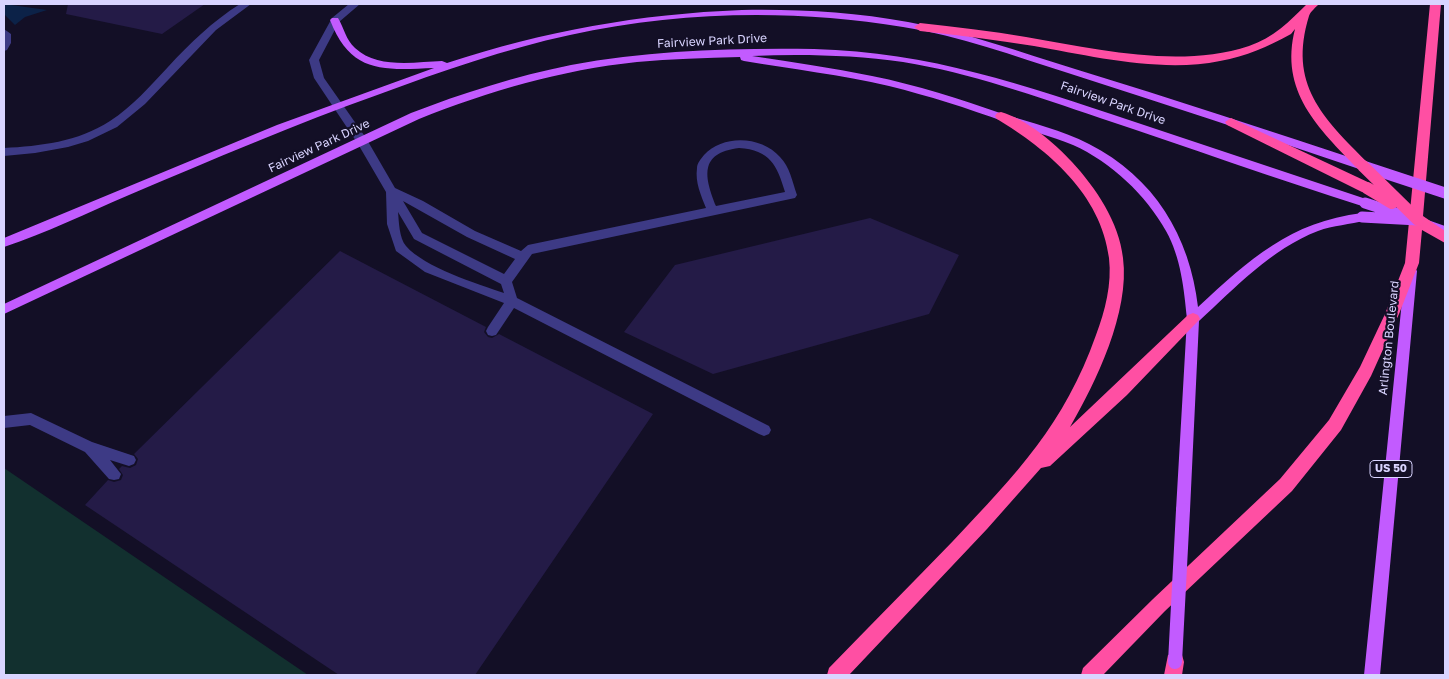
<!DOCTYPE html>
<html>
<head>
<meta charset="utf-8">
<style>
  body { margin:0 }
  #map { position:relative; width:1449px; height:679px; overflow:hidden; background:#130f26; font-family:"Golos Text",sans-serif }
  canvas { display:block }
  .frame { position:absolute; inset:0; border:5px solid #d9d4ff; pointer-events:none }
</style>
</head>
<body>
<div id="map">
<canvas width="1449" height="679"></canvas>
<div class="frame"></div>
</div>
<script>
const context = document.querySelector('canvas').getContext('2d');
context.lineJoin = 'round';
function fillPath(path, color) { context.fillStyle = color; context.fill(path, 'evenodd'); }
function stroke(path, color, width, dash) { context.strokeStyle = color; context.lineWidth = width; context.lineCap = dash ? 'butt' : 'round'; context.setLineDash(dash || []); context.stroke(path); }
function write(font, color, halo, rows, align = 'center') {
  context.font = font + ' "Golos Text",sans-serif'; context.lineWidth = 4.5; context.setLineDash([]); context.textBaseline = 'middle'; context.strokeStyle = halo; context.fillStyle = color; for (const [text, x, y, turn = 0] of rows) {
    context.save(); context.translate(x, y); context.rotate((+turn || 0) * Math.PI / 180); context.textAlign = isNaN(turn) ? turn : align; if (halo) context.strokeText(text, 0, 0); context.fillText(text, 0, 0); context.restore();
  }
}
fillPath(new Path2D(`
  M4 468 308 675H4Z`), '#12302f');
fillPath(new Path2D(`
  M4 4 47 10 25 17 15 25 4 14Z`), '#0c2248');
fillPath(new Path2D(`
  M68 4H205L162 34 66 14Z
  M870 218 959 255 929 314 713 374 624 332 675 265Z
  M340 251 486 327 484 332 488 337 492 338 499 334 653 414 475 675H339L85 505 108 480 114 482 121 480 123 475 119 469 122 466 130 468 136 465 138 459 134 454Z`), '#241b47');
fillPath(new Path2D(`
  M240 4H251L216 30 145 104 117 127 88 141 68 147 35 153 4 156V148C40 146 78 142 110 121 132 107 150 86 168 67 190 43 213 21 240 4Z
  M349 4H360L339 22 319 60 324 78 366 138 395 188 423 201 475 231 521 251 528 245 706 208C701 195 695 183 697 168 697 163 701 159 704 155 723 134 762 136 780 157 790 167 792 181 797 195L795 198 532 254 512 282 517 298 769 426 771 430 769 434 764 436 759 434 514 308 496 335 492 336 488 335 486 331 488 327 504 303 425 272 396 251 387 224 386 192 358 144 314 78 309 60 332 18ZM739 148C770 150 777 165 785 192L716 206C705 178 698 153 739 148ZM403 201 467 237 515 259 504 274 422 233ZM398 212 414 239 501 284 504 293C477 284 424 267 406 246 399 238 399 222 398 212Z
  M4 29 11 34V43L7 50 4 51Z
  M31 413 92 442 134 456 136 460 134 464 129 466 110 460 121 474 119 479 114 480 109 479 85 452 30 425 4 428V416Z`), '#3d3a85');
fillPath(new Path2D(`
  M742 10C798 9 853 12 908 22 965 32 1020 52 1075 69 1173 99 1270 131 1367 163L1368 166 1367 169H1359C1262 136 1165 104 1068 73 1014 56 960 36 903 27 794 9 679 11 570 35 505 49 442 71 380 94 295 124 212 160 129 195 87 213 46 233 4 247V238L277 125 434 68C383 70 351 74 330 20L332 18H338C344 28 346 40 355 48 377 69 415 62 442 61L447 63C545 31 639 14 742 10Z
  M814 49C930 52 1024 85 1132 121 1211 147 1290 174 1369 200L1371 203 1369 206 1365 207C1276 179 1188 147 1100 118 1035 96 971 73 903 62 853 55 802 54 752 56 792 62 832 68 872 76 917 85 960 99 1003 114 1032 123 1062 130 1089 144 1154 177 1190 236 1198 307 1250 259 1290 222 1362 213L1366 214 1368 217 1366 220C1350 225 1333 225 1318 231 1271 249 1235 288 1199 321L1190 510 1188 515 1183 517 1178 515 1176 510 1187 319C1184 289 1181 258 1166 231 1146 195 1111 162 1073 145 1051 136 1028 130 1005 122 967 108 929 96 889 86 841 75 793 69 744 61L741 60 740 57C705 58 671 59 637 62 561 70 489 91 419 119L4 314V304L411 113C463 93 516 76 571 65 651 50 733 48 814 49Z
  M1425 219 1445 226V234L1421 226 1419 223 1421 220Z
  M1411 266 1415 268 1417 271 1380 675H1364L1405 271 1407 268Z`), '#c25bff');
fillPath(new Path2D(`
  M1307 4H1319C1316 7 1310 12 1309 16 1288 84 1322 117 1368 163L1369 166 1368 169H1358C1318 128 1279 91 1295 29L1291 34C1267 47 1247 56 1220 61 1161 73 1091 56 1034 46 996 40 958 35 920 31L914 27 920 23C955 27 991 31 1026 37 1098 49 1178 69 1249 46 1273 38 1290 21 1307 4Z
  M1430 4H1441L1423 216 1445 231V243L1422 230 1419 263 1399 314 1371 376 1341 430 1292 491 1165 611 1103 675H1081L1083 668 1153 599 1280 479 1329 420 1360 367 1385 314 1405 263Z
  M1001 112C1026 119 1055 143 1072 162 1096 188 1119 222 1123 258 1130 312 1096 382 1070 427L1188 315 1193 313 1198 315 1200 319 1127 395 1050 466 1041 468 987 529 849 675H827L829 668C870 626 912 583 953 541 1017 473 1064 425 1096 335 1105 311 1112 284 1109 258 1101 194 1048 150 997 119L995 116 997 113Z
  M1231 118 1372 184 1374 188 1372 192H1362L1227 125 1225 122Z
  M1175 653 1182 655 1184 662 1182 675H1164L1168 655Z`), '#ff4fa3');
stroke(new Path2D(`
  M1363 166 1445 193
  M1365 203 1402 215
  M1362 217 1418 220`), '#c25bff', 11);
stroke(new Path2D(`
  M1175 662 1183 510`), '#c25bff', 14);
stroke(new Path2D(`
  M1363 166 1418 220
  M1367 188 1392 203`), '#ff4fa3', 12);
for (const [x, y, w] of [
  [1391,469,42]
]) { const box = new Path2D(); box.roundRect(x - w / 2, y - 8.5, w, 17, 4); context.fillStyle = '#130f26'; context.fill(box); stroke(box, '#d9d4ff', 1); }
write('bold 11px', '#d9d4ff', null, [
  ["US 50",1391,469]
]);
write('12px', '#d9d4ff', '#130f26', [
  ["Fairview Park Drive",712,41,-3],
  ["Fairview Park Drive",1113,103,19],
  ["Fairview Park Drive",319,146,-25],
  ["Arlington Boulevard",1389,338,-84]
]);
</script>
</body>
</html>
